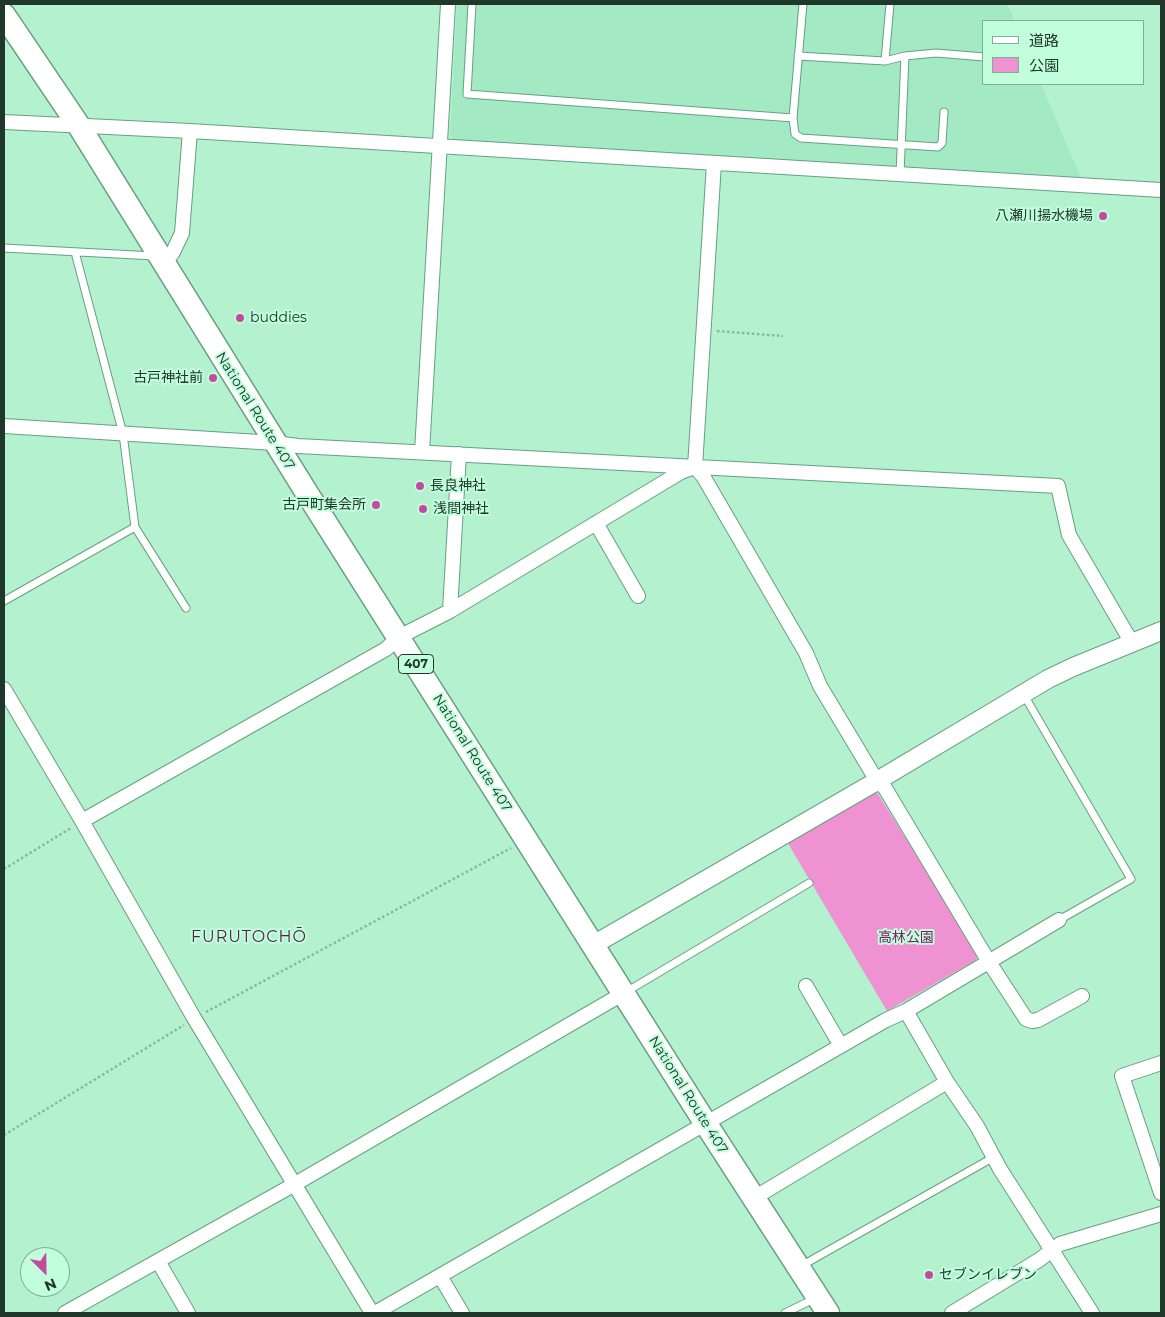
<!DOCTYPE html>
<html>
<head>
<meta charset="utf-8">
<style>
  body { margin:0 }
  #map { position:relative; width:1165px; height:1317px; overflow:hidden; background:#b4f1cf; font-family:Montserrat,"Noto Sans JP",sans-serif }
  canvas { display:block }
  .frame { position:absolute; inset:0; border:5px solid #20382b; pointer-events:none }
  .legend { position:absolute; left:982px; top:20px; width:162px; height:65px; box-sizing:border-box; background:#c1fedc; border:1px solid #81af95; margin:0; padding:6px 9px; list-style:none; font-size:15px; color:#20382b }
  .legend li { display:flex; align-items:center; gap:10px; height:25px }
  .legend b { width:25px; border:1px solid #81af95 }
  .north { position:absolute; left:20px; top:1247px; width:50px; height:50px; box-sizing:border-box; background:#c1fedc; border:1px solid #81af95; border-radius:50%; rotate:157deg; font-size:14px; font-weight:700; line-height:20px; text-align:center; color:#20382b }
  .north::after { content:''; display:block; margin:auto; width:18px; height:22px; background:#c24ba1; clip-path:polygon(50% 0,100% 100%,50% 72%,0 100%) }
</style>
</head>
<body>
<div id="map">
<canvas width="1165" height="1317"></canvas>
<div class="frame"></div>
<ul class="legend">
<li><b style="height:6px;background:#fff"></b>道路</li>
<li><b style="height:14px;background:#ef92d1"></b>公園</li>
</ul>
<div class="north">N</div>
</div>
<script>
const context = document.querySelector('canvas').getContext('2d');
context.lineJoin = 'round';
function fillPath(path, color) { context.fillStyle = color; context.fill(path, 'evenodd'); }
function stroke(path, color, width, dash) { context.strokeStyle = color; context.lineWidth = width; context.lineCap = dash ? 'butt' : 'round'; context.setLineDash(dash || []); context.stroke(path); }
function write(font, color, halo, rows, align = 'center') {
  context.font = font + ' Montserrat,"Noto Sans JP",sans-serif'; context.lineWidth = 4; context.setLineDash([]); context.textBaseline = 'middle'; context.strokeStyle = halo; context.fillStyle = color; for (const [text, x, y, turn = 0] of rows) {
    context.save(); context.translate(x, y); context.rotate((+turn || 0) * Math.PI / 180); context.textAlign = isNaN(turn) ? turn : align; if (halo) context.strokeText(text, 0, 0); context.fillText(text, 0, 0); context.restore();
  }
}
fillPath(new Path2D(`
  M457 4H1007L1015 21H984V84H1041L1081 178 900 168 455 140 450 136Z`), '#a3e9c3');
fillPath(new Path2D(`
  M873 790 878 794 978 954 976 960 887 1011 786 840Z`), '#ef92d1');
const service = new Path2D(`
  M472 4 467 94 793 118
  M803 4 793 118 795 134 801 138 938 147 942 143 944 112
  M798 56 885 61 905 56 936 53 984 57
  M885 61 890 4
  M900 174 905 56
  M4 248 154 256
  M75 252 123 434 135 527 186 608
  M4 601 135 527
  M1024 695 1131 879 1059 920
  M626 992 809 883
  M801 1266 994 1157
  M785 1313 816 1298`);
const minor = new Path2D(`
  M4 122 190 131 1161 190
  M714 163 695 467 703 476 806 653 820 686 877 781 885 788 989 962 1026 1019 1032 1021 1038 1020 1082 996
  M164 264 173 252 182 233 190 131
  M4 426 275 443 298 446 1058 486 1069 535 1132 643
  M422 452 448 4
  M596 523 638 596
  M450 611 459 454
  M4 689 82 821 194 1018 372 1313
  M82 821 386 649 399 637 450 611 681 472 692 468
  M806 986 841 1046
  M906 1011 947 1082 977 1126 1000 1169 1092 1313
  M1161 1063 1122 1076 1161 1193
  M754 1198 947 1082
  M158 1261 188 1313
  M440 1276 462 1313
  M65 1313 295 1184 624 993
  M375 1313 886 1020 906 1011 1059 920
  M952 1313 1039 1260 1060 1244 1161 1214`);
const tertiary = new Path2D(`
  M593 945 877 781 1048 679 1073 667 1161 631`);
const trunk = new Path2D(`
  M4 15 79 126 305 490 706 1124 828 1313`);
stroke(service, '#66a081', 9);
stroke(minor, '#66a081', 16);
stroke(tertiary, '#66a081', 20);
stroke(trunk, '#66a081', 25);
stroke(new Path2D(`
  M717 331 783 336
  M4 869 71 828
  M206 1012 511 848
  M4 1135 184 1025`), '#87b99d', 2.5, [2.5, 2.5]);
stroke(service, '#fff', 7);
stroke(minor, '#fff', 14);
stroke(tertiary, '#fff', 18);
stroke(trunk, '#fff', 22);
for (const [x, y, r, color] of [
  [1103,216,5,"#c24ba1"],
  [240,318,5,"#c24ba1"],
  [213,378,5,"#c24ba1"],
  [420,486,5,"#c24ba1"],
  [376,505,5,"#c24ba1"],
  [423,509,5,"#c24ba1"],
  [929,1275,5,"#c24ba1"]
]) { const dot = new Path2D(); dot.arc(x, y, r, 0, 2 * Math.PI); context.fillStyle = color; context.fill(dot); stroke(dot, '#c1fedc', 2); }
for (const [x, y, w] of [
  [416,664,35]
]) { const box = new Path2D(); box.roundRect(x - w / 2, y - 9.5, w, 19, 4); context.fillStyle = '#c1fedc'; context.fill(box); stroke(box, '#20382b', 1); }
write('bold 12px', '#20382b', null, [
  ["407",416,664]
]);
write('14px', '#20382b', '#c1fedc', [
  ["八瀬川揚水機場",1093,216,"right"],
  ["buddies",250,318],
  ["古戸神社前",203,378,"right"],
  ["長良神社",430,486],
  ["古戸町集会所",366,505,"right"],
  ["浅間神社",433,509],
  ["セブンイレブン",939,1275]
], 'left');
write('14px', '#20382b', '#c1fedc', [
  ["National Route 407",255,411,58],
  ["National Route 407",472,753,58],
  ["National Route 407",688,1095,58]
]);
write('14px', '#7a2063', '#c1fedc', [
  ["高林公園",906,938]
]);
context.letterSpacing = '1px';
write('16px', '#5a204a', '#c1fedc', [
  ["FURUTOCHŌ",249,937]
]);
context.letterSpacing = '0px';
</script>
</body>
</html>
